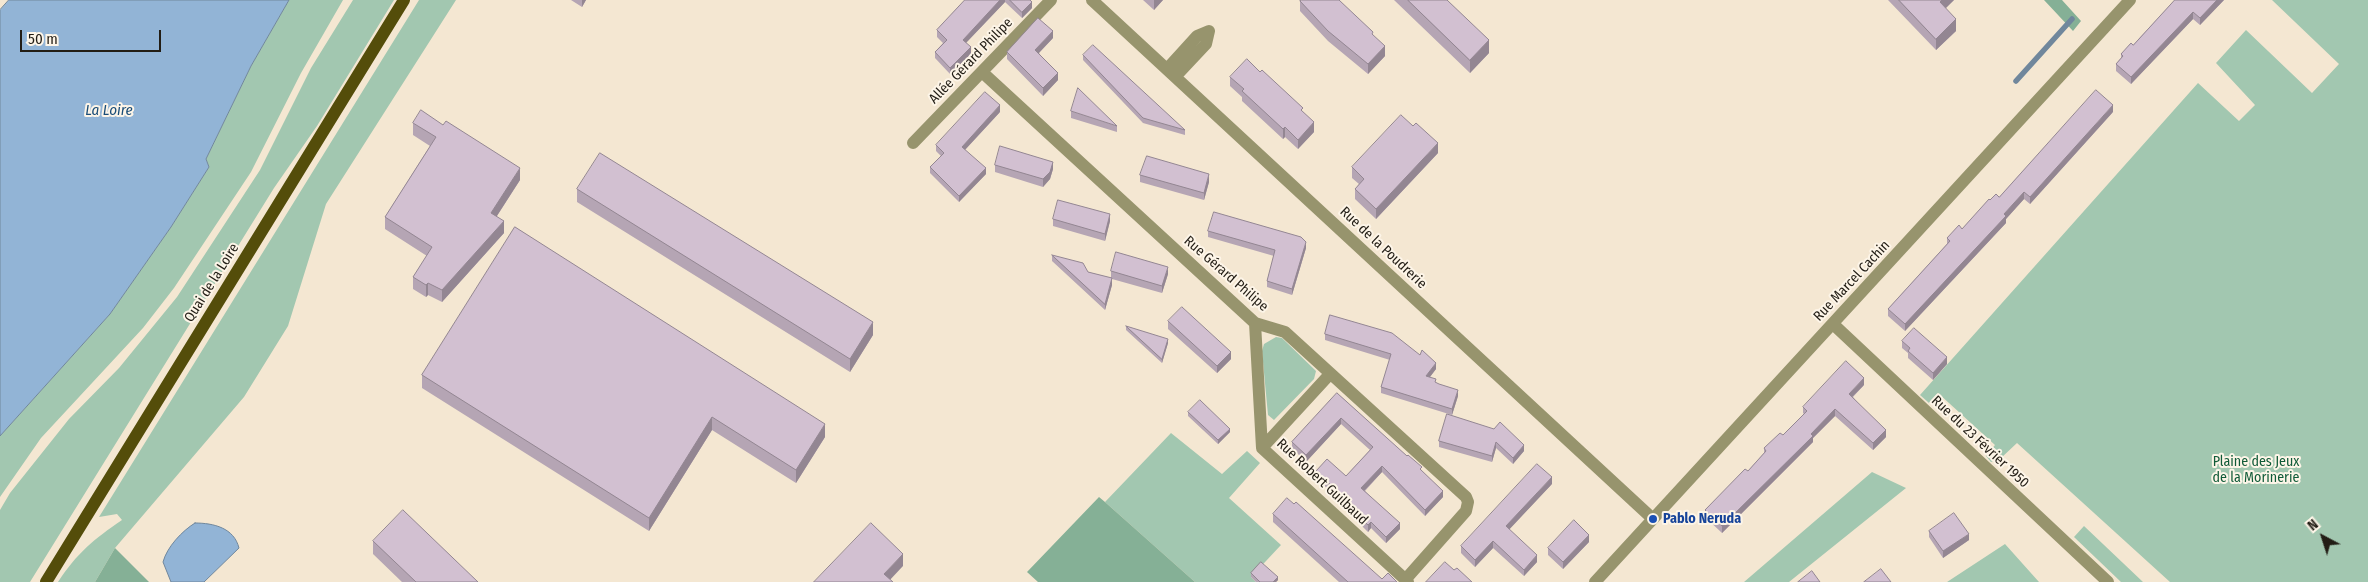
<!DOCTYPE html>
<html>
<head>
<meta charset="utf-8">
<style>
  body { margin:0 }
  #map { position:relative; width:2368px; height:582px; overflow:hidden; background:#f4e7d2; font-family:"Fira Sans Condensed",sans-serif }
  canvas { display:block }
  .north { position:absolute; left:2298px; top:512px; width:50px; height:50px; -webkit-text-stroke:4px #fdf5e8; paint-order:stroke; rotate:320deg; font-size:14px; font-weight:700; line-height:20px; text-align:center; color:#221d15 }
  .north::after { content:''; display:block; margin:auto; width:18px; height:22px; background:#221d15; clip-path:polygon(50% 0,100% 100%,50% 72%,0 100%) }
  .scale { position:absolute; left:20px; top:30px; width:141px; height:22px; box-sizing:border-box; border:2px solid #221d15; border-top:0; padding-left:6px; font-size:15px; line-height:18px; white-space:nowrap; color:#221d15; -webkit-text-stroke:4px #fdf5e8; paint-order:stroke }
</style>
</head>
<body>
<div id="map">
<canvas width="2368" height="582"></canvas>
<div class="north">N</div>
<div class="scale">50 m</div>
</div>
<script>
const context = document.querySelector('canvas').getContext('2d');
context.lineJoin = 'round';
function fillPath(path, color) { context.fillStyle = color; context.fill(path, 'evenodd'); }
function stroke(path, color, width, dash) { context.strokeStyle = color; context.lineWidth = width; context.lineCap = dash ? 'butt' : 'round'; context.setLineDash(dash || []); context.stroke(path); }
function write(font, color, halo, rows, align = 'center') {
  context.font = font + ' "Fira Sans Condensed",sans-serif'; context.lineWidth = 4; context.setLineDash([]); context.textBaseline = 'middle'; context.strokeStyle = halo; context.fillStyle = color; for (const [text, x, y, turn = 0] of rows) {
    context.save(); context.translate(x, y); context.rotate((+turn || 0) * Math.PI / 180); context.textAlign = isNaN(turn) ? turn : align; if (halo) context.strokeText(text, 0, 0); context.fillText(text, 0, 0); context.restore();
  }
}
fillPath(new Path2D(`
  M289 0H343L301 73 251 172 174 288 143 328 41 438 0 497V436L110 314 171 227 209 167 206 159 251 66Z
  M353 0H394L317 126 274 188 30 582H0V510L10 493 69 419 119 368 177 297 260 170 311 68Z
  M419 0H456L326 204 288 326 244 397 115 548 95 582H58C77 553 94 539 122 520L117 514 99 517Z
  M2272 0H2368V582H2170L2017 443 2001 458 1991 462 1986 456 1995 445 1938 393 1929 403 1920 395 2198 83 2239 121 2255 105 2216 63 2246 30 2312 93 2339 64Z
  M1276 337 1282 338 1316 371 1314 379 1274 420 1268 415 1262 351 1264 344Z
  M1171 433 1222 474 1247 451 1260 463 1229 498 1281 545 1251 577 1256 582H1195L1105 502Z
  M1872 472 1906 488 1789 582H1744Z
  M2084 526 2143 582H2121L2074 537Z
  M2005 544 2039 582H1947Z`), '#a2c7b0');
fillPath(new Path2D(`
  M2044 0H2062L2081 21 2073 31Z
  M1099 497 1105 502 1195 582H1038L1027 572Z
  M115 548 149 582H95Z`), '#85b096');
const water = new Path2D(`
  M9 0H289L251 66 206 159 209 167 171 227 110 314 0 436V10Z
  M195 523C214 523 234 528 239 548L204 582H171L163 562C167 547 182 531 195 523Z`);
fillPath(water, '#92b4d6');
stroke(water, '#70879c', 1);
stroke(new Path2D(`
  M2016 81 2072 19`), '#70879c', 5.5);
stroke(new Path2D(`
  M1092 0 1653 519
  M1167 69 1197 36 1209 31 1206 44 1175 77
  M982 72 1255 323 1285 332 1466 497 1468 502 1466 511 1405 580
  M913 143 1051 0
  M1255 323 1262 448 1408 582
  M1833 324 2108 582
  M1262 448 1330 374
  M1595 582 2130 0`), '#97946d', 12);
stroke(new Path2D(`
  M46 582 404 0`), '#544d0a', 12);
fillPath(new Path2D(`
  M571 0H586L582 7Z
  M965 0H1030L1032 8 1022 18 1005 2 966 43 971 54 950 74 935 58V52L943 43 937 37V30Z
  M1143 0H1163L1154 10Z
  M1394 0H1447L1489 53 1470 73Z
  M1888 0H1954L1945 8 1956 31 1936 50Z
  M2175 0H2224L2200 25 2193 19 2131 84 2116 71V64L2121 58V54L2133 45Z
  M1300 1 1385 56 1368 74 1328 41 1300 11Z
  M1053 38 1039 53 1058 80 1043 96 1007 59V52Z
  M1083 55 1185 130V135L1143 123 1083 60Z
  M1230 77 1303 112 1314 132 1298 149 1285 137 1283 139 1242 101V97L1230 86Z
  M1071 111 1117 126V132L1071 118Z
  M1000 112 965 150 986 174 959 202 930 173V167L941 156 936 151V145Z
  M2113 112 2030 204 2024 199 2006 219V223L1905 331 1888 316V309L1947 244V238L1962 229 1990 200 1999 197Z
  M413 123 520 180 497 216 504 233 442 302 428 295 426 297 413 289V277L427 256 385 229V217L430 146 413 135Z
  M1438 153 1376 219 1355 199V189L1359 184 1352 178V167Z
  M995 165 1053 169 1050 179 1043 187 995 172Z
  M1140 175 1209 182 1204 200 1140 182Z
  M577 189 873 335 850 372 577 202Z
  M1053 219 1110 221 1105 241 1053 226Z
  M515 227 825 437 796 483 712 430 649 531 422 388V375Z
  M1208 231 1306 248 1292 295 1267 287V281L1274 256 1208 237Z
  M1052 255 1088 272 1111 278V271L1168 274 1162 293 1112 279V285L1105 310 1052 261Z
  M1330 315 1436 369 1430 377 1436 383 1458 396 1452 415 1381 393V387L1390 360 1325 340V334Z
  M1168 321 1231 359 1217 373 1168 329Z
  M1126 326 1168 343 1162 363 1126 330Z
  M1902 341 1947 364 1933 380 1908 358V353L1902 348Z
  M1864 385 1853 397 1886 437 1873 450 1835 416 1813 438V442L1722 533 1705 517V510L1748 471 1764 453V448L1783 435 1804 414 1803 413V407Z
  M1337 393 1422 471 1443 497 1425 516 1382 472 1365 491 1400 529 1386 543 1371 528 1368 532 1355 519V514L1316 478V471L1346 476 1370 450 1341 424 1306 462 1292 448V442Z
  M1188 412 1230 432 1218 444 1188 416Z
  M1447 414 1524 451 1513 464 1496 448 1492 462 1439 447V441Z
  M1552 484 1509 529 1537 562 1524 576 1493 548 1475 567 1461 553V546Z
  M1273 514 1382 579 1397 582H1339L1273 522Z
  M1929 531 1969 540 1943 558 1929 537Z
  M373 541 478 582H402L373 554Z
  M1589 542 1563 569 1548 555V548Z
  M1251 573 1278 580 1276 582H1256L1251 577Z`), '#b5a5b4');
fillPath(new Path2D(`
  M582 0H586L582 7Z
  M1000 0H1005V2L963 46V40Z
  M1154 0H1163L1154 10Z
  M1942 0H1954L1940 14V2Z
  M2217 0H2224L2200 25V18Z
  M1032 2V8L1022 18V12Z
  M2193 12V19L2131 84V77Z
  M1956 19V31L1936 50V39Z
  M1053 31V38L1035 57V50Z
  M1489 40V53L1470 73V60Z
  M1385 46V56L1368 74V64Z
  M971 47V54L950 74V68Z
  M1058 73V80L1043 96V88Z
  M1000 105V112L962 153V147Z
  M2113 105V112L2030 204V197Z
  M1314 122V132L1298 149V140Z
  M1285 127V137L1283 139V129Z
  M1438 143V153L1376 219V209Z
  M1053 162V169L1050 179 1043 187V179Z
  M520 168V180L491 225V213Z
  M986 168V174L959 202V196Z
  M1209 174V182L1204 200V193Z
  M2024 192V199L2006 219V223L1905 331V324Z
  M1110 214V221L1105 241V234Z
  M504 221V233L442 302V290Z
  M1306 242V248L1292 295V289Z
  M1168 267V274L1162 293V286Z
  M1112 278V285L1105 310V304Z
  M428 283V295L426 297V285Z
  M873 322V335L850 372V359Z
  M1168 339V343L1162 363V359Z
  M1231 352V359L1217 373V366Z
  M1947 357V364L1933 380V373Z
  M1436 363V369L1426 382V376Z
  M1864 378V385L1849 400V394Z
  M1458 390V396L1452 415V409Z
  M1835 409V416L1813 438V442L1722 533V526Z
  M712 417V430L649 531V518Z
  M1341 418V424L1306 462V455Z
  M825 424V437L796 483V470Z
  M1230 429V432L1218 444V440Z
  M1886 430V437L1873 450V443Z
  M1496 442V448L1492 462V456Z
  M1524 445V451L1513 464V458Z
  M1382 466V472L1361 494V488Z
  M1552 477V484L1506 533V526Z
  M1443 491V497L1425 516V510Z
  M1371 522V528L1368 532V525Z
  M1400 523V529L1386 543V537Z
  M1969 534V540L1943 558V551Z
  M1589 535V542L1563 569V562Z
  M1493 541V548L1475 567V560Z
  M903 554V566L888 582 884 574Z
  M1537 555V562L1524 576V570Z
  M1278 577V580L1276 582H1273Z`), '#938692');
const building = new Path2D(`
  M965 0H1000L963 40 971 47 950 68 935 52 947 40 937 30Z
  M1010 0H1030L1032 2 1022 12Z
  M1302 0H1339L1373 32 1372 34 1385 46 1368 64 1328 31 1300 1Z
  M1408 0H1447L1489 40 1470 60Z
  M1899 0H1942L1940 2 1956 19 1936 39Z
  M2175 0H2217L2200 18 2193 12 2131 77 2116 64 2123 56 2121 54 2131 43 2133 45Z
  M1038 18 1053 31 1035 50 1058 73 1043 88 1007 52Z
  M1093 45 1185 130 1143 118 1083 55Z
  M1247 59 1260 72 1262 70 1303 108 1301 110 1314 122 1298 140 1285 127 1283 129 1242 91 1244 89 1230 77Z
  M1078 88 1117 126 1071 111Z
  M2096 90 2113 105 2030 197 2024 192 2004 214 2006 216 1905 324 1888 309 1950 241 1947 238 1959 225 1962 229 1989 199 1990 200 1996 194 1999 197Z
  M985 92 1000 105 962 147 986 168 959 196 930 167 944 153 936 145Z
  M421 110 443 125 446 121 520 168 491 213 504 221 442 290 428 283 426 285 413 277 432 247 385 217 436 137 413 123Z
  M1401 115 1413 126 1416 123 1438 143 1376 209 1355 189 1364 179 1352 167Z
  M1000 146 1053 162 1050 172 1043 179 995 165Z
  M600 153 873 322 850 359 577 189Z
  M1147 156 1209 174 1204 193 1140 175Z
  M1058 200 1110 214 1105 234 1053 219Z
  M1214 212 1301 237 1306 242 1292 289 1267 281 1275 250 1208 231Z
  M515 227 825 424 796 470 712 417 649 518 422 375Z
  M1116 252 1168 267 1162 286 1111 271Z
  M1052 255 1083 263 1088 272 1112 278 1105 304Z
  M1182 307 1231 352 1217 366 1168 321Z
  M1330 315 1392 333 1420 355 1422 350 1436 363 1426 376 1436 379 1435 382 1439 384 1458 390 1452 409 1381 387 1391 354 1325 334Z
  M1126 326 1168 339 1162 359Z
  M1914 328 1947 357 1933 373 1908 351 1910 348 1902 341Z
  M1846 361 1864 378 1849 394 1886 430 1873 443 1835 409 1811 434 1813 436 1722 526 1705 510 1745 469 1748 471 1766 451 1764 448 1780 433 1783 435 1807 411 1803 407Z
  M1337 393 1407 456 1408 455 1422 467 1420 469 1443 491 1425 510 1382 466 1361 488 1400 523 1386 537 1371 522 1368 525 1355 513 1357 510 1316 471 1327 459 1346 476 1373 447 1341 418 1306 455 1292 442Z
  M1200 400 1230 429 1218 440 1188 412Z
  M1447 414 1494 429 1500 422 1524 445 1513 458 1496 442 1492 456 1439 441Z
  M1537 464 1552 477 1506 526 1537 555 1524 570 1493 541 1475 560 1461 546Z
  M1287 498 1294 504 1296 502 1382 579 1388 573 1397 582H1348L1273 514Z
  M403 510 478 582H416L373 541Z
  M1954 513 1969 534 1943 551 1929 531Z
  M1574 520 1589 535 1563 562 1548 548Z
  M871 523 903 554 884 574 893 582H814Z
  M1261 562 1278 577 1273 582H1260L1251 573Z
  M1445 562 1454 570 1457 568 1472 582H1426Z
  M1881 569 1891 582H1864Z
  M1812 571 1820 582H1798Z`);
fillPath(building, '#d2c0d1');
stroke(building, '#938692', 1);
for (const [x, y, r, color] of [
  [1653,519,5,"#1a4fb4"]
]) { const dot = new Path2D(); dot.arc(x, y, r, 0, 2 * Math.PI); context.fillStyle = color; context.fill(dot); stroke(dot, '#fdf5e8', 2); }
write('14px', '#221d15', '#fdf5e8', [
  ["Allée Gérard Philipe",971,61,-46],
  ["Rue de la Poudrerie",1383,248,43],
  ["Rue Gérard Philipe",1226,274,41],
  ["Rue Marcel Cachin",1852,281,-47],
  ["Quai de la Loire",212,283,-58],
  ["Rue du 23 Février 1950",1980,442,43],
  ["Rue Robert Guilbaud",1322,482,43]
]);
write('14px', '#105b38', '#fdf5e8', [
  ["Plaine des Jeux",2256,462],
  ["de la Morinerie",2256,478]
]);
write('bold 14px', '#164399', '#fdf5e8', [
  ["Pablo Neruda",1663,519]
], 'left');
write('italic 15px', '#1a4d78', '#fdf5e8', [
  ["La Loire",109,111]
]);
</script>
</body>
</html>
